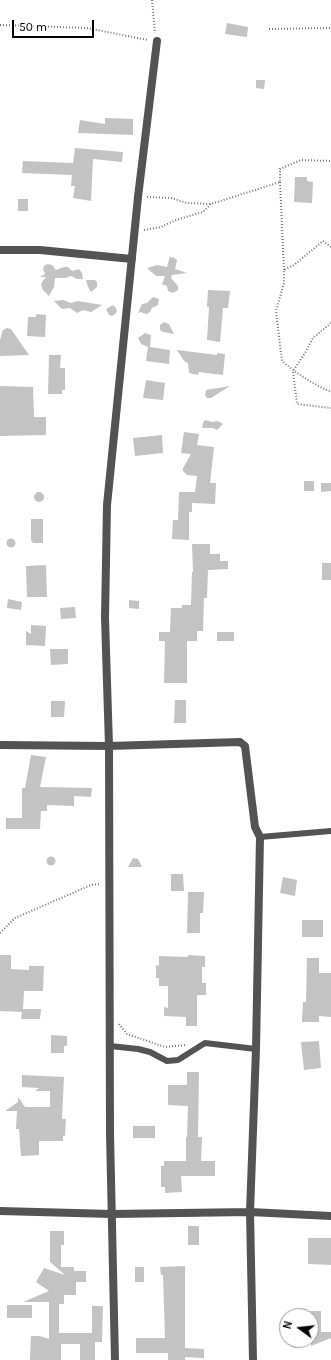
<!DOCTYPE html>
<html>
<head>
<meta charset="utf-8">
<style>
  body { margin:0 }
  #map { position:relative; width:331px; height:1360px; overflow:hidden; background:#fff; font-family:Karla,sans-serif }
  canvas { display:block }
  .north { position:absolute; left:279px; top:1308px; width:40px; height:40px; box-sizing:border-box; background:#fff; border:1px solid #999; border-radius:50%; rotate:285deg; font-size:11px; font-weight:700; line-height:16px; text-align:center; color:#000 }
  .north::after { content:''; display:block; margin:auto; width:14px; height:18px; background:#000; clip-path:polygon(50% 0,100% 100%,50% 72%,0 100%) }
  .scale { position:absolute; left:12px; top:20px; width:82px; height:18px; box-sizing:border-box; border:2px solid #000; border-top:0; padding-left:5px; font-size:12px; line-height:14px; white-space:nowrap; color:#000; -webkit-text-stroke:3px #fff; paint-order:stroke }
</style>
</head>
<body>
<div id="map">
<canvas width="331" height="1360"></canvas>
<div class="north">N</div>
<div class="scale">50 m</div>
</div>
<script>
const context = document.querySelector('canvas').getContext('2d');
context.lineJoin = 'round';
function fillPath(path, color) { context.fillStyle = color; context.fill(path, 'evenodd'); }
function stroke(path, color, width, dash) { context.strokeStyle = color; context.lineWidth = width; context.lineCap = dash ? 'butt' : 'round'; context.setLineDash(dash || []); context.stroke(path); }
fillPath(new Path2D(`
  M227 23 248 27 247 37 225 34Z
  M256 80H265L264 89 256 88Z
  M105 118 133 119V135L78 133 80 120 105 124Z
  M75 148 123 152 122 162 93 159 91 201 73 198 75 186H71L72 175 22 173 23 161 73 163Z
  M295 177H307V181L313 182 312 203 294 202Z
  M18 199H28V211H18Z
  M170 256 171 258 173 257 177 260 175 269 187 273 172 275 171 278 178 286V290L173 293 168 291 167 286 162 284 165 276H156L147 268 157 265 167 267Z
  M47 264 52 265 56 270 64 267H68L72 271 79 269 82 273 83 279H77L71 276 65 278H55L54 287 49 296 43 290 41 285 42 282 46 277H40L45 274 43 269 44 266Z
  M86 280H95L97 282V287L91 292 88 287Z
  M208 290 230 291 228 308H223L220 342 207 340 209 307H207Z
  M153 297 159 299 158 305 152 308 150 312 147 314 143 313 141 312 138 313 142 304 147 303Z
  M63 300 71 303 78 301 102 305 91 312 83 310 77 313 70 308 62 309 54 301Z
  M113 305 116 308 117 312 115 314 112 316 109 315 106 309Z
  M36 314 46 315 45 337 27 336 28 317H36Z
  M164 322 169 324 174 334 163 332 160 330V325Z
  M7 328 11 329 29 355 0 356V340L3 330Z
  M145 333 151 335 150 347 170 350 169 364 146 361 148 347 141 344 138 338Z
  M177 350 217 355V353L225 354 223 375 199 372 198 375 189 373 188 363 184 361Z
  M49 355H61L60 368H65V390H62V394H48Z
  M146 380 165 383 163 400 143 398Z
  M0 386 33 387 34 417H46V435L0 436Z
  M230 386 211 398H207L205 395 206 390Z
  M205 420 212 422 218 421 223 424 217 430 213 428H202L203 423Z
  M184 432 199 434 197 445 214 447 210 483H216L215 504 192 503V512H189V540L172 539 173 520H178L179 492H195L197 476 187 475 183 471V468L191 454 181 453Z
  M162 435 163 453 135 456 133 438Z
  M304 481H314V491H304Z
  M321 483H331V491L321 492Z
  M34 497a5 5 0 1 1 10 0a5 5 0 1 1-10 0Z
  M31 519H43V543H33L31 540Z
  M6.5 543a4.5 4.5 0 1 1 9 0a4.5 4.5 0 1 1-9 0Z
  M192 544H210V554H220V561H228V569L208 570 207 598H204L203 631H197V641H187V683H164L165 641H159V632H170L171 608H182V605H191L192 572H193Z
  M322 563H331V580H322Z
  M46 565 47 597H27L26 566Z
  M8 599 22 602 21 610 7 608Z
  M129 600 139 601V609L129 608Z
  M75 607 76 618 61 619 60 608Z
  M31 625 46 626 45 646 26 645V631L31 634Z
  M217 632H234V641H217Z
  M50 649H68V664L51 665Z
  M175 700H186V723H174Z
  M51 701H65L64 717H51Z
  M31 755 46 757 40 787 92 788 91 797 74 796V806L47 805V811H41L40 829H6V818H22V788H25Z
  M46.5 861a4.5 4.5 0 1 1 9 0a4.5 4.5 0 1 1-9 0Z
  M133 858 138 859 142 867H128Z
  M171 874H183L184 891H171Z
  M283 877 297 880 295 896 280 893Z
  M188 892H204L203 913H200V933H187Z
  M302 920H323V937H302Z
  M0 955H11V969L29 970V966H44L43 991H24L23 1009H41L40 1019H21L22 1012 0 1011Z
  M188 955 205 956V967H202V983H206V995H197V1026H186V1017L164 1016V1007L168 1008V986H159V978H156V965L159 966V956L188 957Z
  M307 958H319V973H331V1017L319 1016V1022H302L303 1002H306Z
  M51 1035 67 1036V1046H64V1053H51Z
  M319 1041 321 1068 304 1070 301 1042Z
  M187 1072H199L198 1137H202L201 1161H215V1176H181L182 1192 165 1193V1187H161V1166H164V1161H186V1137H187L188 1106 168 1105V1085H187Z
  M22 1075 64 1077 62 1119H66L65 1136H63V1141H39V1155L21 1156 19 1129H16L17 1111H5L18 1102V1097L25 1107H50V1091H35L39 1088 22 1087Z
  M133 1126H155V1138H133Z
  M188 1226H199V1245H188Z
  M50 1231H64V1245H61V1267H74V1271H86V1282H76V1295H64V1304H59V1333H92V1306H103L102 1342H95V1360H80V1344H61V1360H30L31 1336H40L49 1339V1302H23L49 1291 36 1282 44 1268 65 1275 50 1262Z
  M308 1238H331V1265L308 1264Z
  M185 1266V1348L204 1349V1358L185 1357V1360H168V1353H136V1338H165L163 1275H161L160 1267Z
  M135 1267H144V1282H135Z
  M7 1305H32V1318H7Z
  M311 1311H321V1332H331V1338L311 1346Z`), '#c3c3c3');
stroke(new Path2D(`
  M152 0 155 33
  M0 25 87 28 148 40
  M269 29 331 28
  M280 182 284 270
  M147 197 171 198 187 203 211 204 280 182V169L301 160 331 161
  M144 230 161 227 176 220 203 212 211 204
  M331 247 323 241 294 265 284 270V283L276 311 282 361C297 374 313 384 331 392
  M331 323 313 338 305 353 293 371 297 404 331 408
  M0 933 15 918 91 885 101 884
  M119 1024 127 1034 165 1047 186 1045`), '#757575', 2, [1, 2]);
stroke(new Path2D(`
  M260 837 331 831
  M110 1046 138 1049 150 1052 167 1061 178 1060 205 1043 256 1049`), '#535353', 6);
stroke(new Path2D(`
  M0 250H40L132 259
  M0 745 109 746 240 742 245 746 255 827 260 837 256 1049 250 1212 253 1360
  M0 1211 112 1214 250 1212 331 1216
  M115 1360 110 1134 109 746 105 618 107 505 138 197 157 41`), '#535353', 8);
</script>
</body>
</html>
